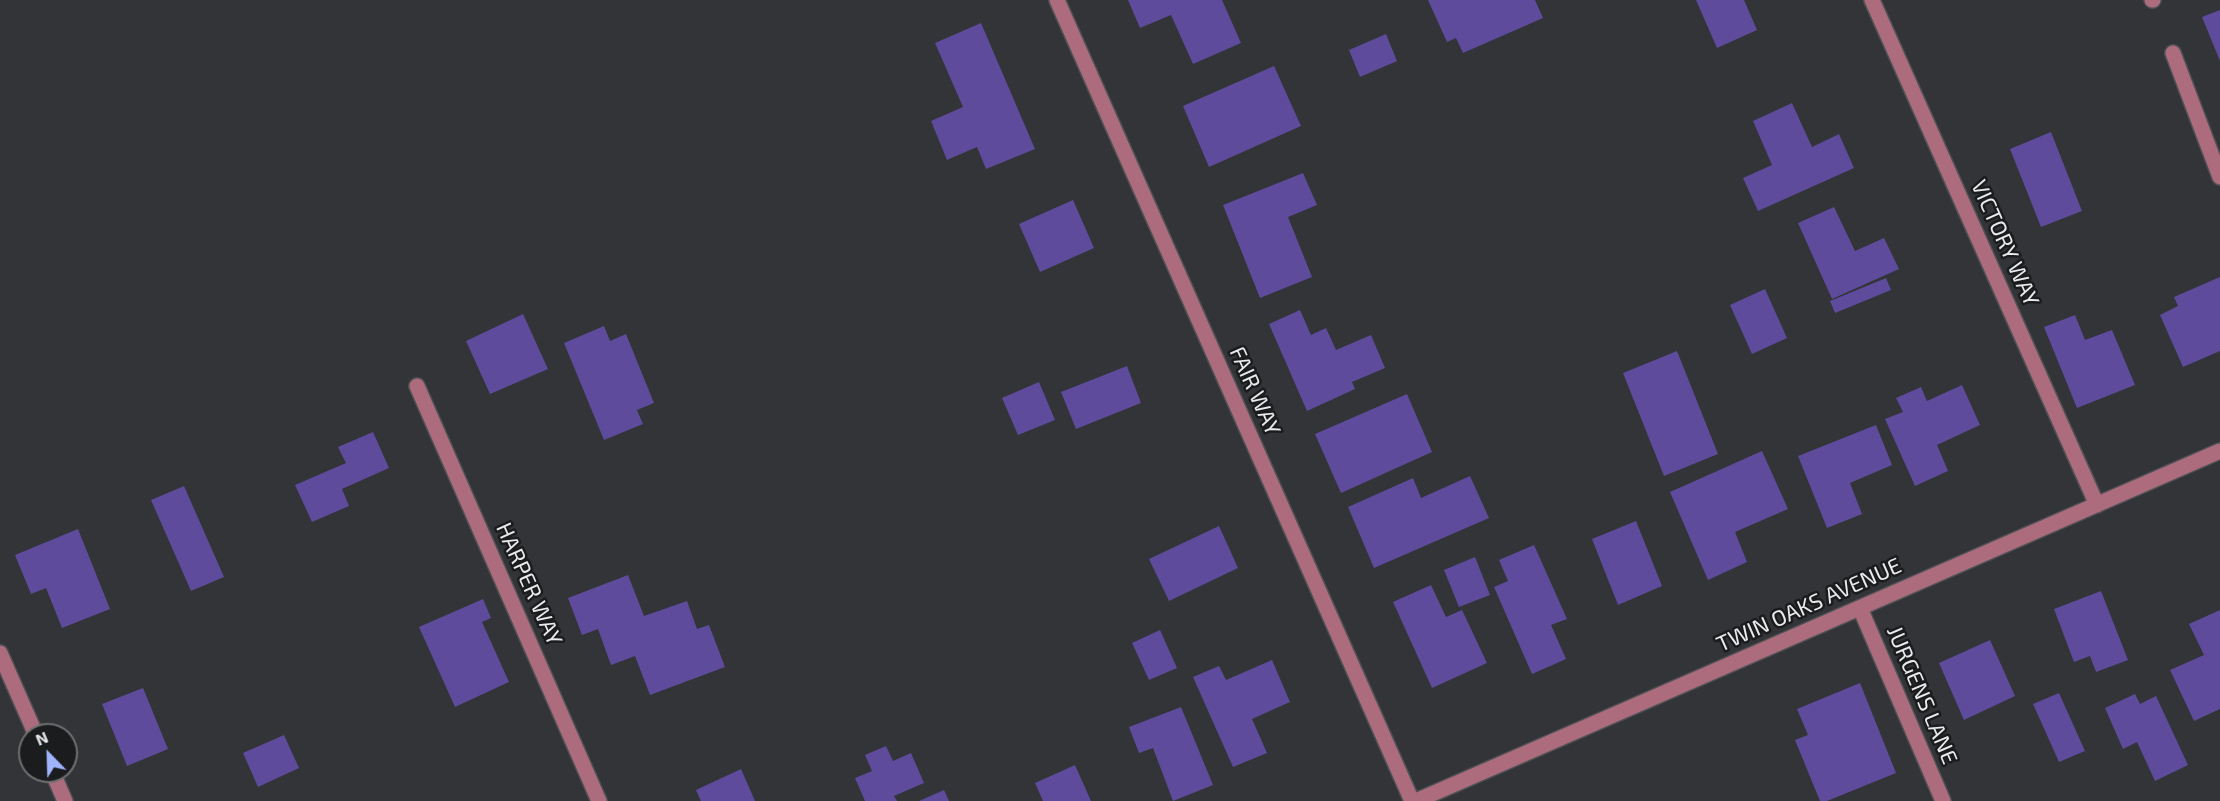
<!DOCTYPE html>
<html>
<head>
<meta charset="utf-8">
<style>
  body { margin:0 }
  #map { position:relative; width:2220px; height:801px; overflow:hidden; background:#323437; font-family:"Exo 2",sans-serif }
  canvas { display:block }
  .north { position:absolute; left:18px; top:723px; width:60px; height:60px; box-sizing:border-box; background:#1a1c1d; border:2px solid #6d6f70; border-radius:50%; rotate:337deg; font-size:16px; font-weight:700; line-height:24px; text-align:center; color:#eaebed }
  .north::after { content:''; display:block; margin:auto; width:21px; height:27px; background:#a0b3fd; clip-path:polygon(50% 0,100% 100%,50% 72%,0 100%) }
</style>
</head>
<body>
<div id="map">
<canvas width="2220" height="801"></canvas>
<div class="north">N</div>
</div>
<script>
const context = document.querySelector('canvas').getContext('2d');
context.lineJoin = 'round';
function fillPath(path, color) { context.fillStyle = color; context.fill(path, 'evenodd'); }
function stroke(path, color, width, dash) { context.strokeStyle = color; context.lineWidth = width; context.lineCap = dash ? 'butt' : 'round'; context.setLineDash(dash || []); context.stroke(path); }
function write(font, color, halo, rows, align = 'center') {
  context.font = font + ' "Exo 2",sans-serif'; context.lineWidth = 5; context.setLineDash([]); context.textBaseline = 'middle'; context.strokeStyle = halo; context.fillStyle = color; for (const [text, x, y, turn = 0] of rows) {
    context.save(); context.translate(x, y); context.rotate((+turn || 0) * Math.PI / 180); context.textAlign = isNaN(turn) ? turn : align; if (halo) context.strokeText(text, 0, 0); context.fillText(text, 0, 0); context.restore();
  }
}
fillPath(new Path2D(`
  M1128 0H1222L1241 43 1193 64 1171 15 1140 28Z
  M1428 0H1535L1543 18 1463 53 1456 38 1447 42Z
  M1696 0H1744L1757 30 1717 48Z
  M2220 10V61L2202 17Z
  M981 23 1035 149 986 169 977 147 947 160 931 121 963 107 935 43Z
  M1386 34 1397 61 1360 77 1349 50Z
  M1274 66 1301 126 1209 167 1183 106Z
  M1792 103 1812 147 1839 134 1854 168 1758 211 1743 178 1772 165 1753 121Z
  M2051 132 2082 211 2041 227 2010 149Z
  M1303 173 1317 205 1288 217 1312 277 1260 298 1223 205Z
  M1073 200 1094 248 1040 272 1019 224Z
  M1834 207 1855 251 1884 238 1899 269 1832 299 1798 223Z
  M2220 277V351L2183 367 2160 315 2178 306 2174 297Z
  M1886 278 1891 290 1835 313 1830 301Z
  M1765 289 1787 338 1752 354 1730 305Z
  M1300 310 1311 335 1326 328 1336 350 1371 335 1385 368 1352 382 1355 389 1307 411 1269 324Z
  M523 314 548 369 490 394 466 341Z
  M2075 315 2085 340 2112 330 2135 385 2077 408 2044 327Z
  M604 326 610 341 626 334 654 403 637 410 643 424 604 440 564 343Z
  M1677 351 1718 454 1664 476 1623 373Z
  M1127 366 1141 403 1076 429 1061 392Z
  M1039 382 1055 420 1018 435 1002 398Z
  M1962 385 1980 425 1937 445 1948 471 1915 486 1885 419 1903 412 1896 398 1921 387 1927 401Z
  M1407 394 1432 452 1341 493 1315 434Z
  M1876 425 1892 465 1850 483 1862 514 1827 528 1798 456Z
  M373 432 389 468 342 489 349 506 312 522 295 485 346 463 338 447Z
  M1762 451 1788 509 1735 532 1747 562 1708 580 1670 492Z
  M1470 476 1489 518 1374 568 1348 507 1413 478 1421 498Z
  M184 486 224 577 191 591 151 500Z
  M1636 521 1662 586 1618 605 1592 539Z
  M1219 526 1238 568 1169 601 1149 559Z
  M78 529 110 609 62 628 46 588 31 594 15 555Z
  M1534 545 1567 619 1551 625 1566 659 1532 674 1494 587 1508 581 1499 560Z
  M1475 557 1490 595 1459 607 1444 570Z
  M628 575 644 616 687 601 697 629 709 625 725 667 650 695 635 656 611 665 598 629 582 635 568 598Z
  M1431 585 1446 617 1462 610 1487 663 1432 688 1393 602Z
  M2101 591 2128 660 2096 672 2090 656 2074 662 2054 609Z
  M483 599 491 618 482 622 509 682 455 707 419 627Z
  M2220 610V709L2194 721 2170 670 2204 655 2189 624Z
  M1160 630 1177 668 1149 680 1132 643Z
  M1990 640 2015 696 1964 720 1939 663Z
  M1272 660 1290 702 1252 719 1267 753 1233 767 1193 677 1219 666 1226 680Z
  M1860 683 1896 773 1827 801H1820L1795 740 1808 735 1797 709Z
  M143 688 168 749 127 766 102 704Z
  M2059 693 2085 751 2059 762 2033 704Z
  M2135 694 2140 704 2156 696 2188 765 2155 781 2137 742 2123 749 2105 708Z
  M1181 707 1213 785 1173 801 1153 748 1139 753 1129 727Z
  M284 735 299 768 258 787 243 753Z
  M886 746 893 761 911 753 924 783 894 796 897 801H865L855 778 872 771 865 755Z
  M1075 765 1091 801H1043L1035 783Z
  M741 769 755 801H701L696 790Z
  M944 790 949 801H919Z`), '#5f4b9c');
const minor = new Path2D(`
  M1057 0 1412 801
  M1872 0 2097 505
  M2152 0H2153
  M2173 53 2220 177
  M417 386 599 801
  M1860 608 1943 801
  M0 653 36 735
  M52 771 65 801
  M1416 801 2220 451`);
stroke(minor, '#4f5154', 18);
stroke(minor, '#ac6c7d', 15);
write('22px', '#eaebed', '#1a1c1d', [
  ["VICTORY WAY",2005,243,66],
  ["FAIR WAY",1255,391,66],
  ["HARPER WAY",529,584,66],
  ["TWIN OAKS AVENUE",1809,605,-24],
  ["JURGENS LANE",1922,695,67]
]);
</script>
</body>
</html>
